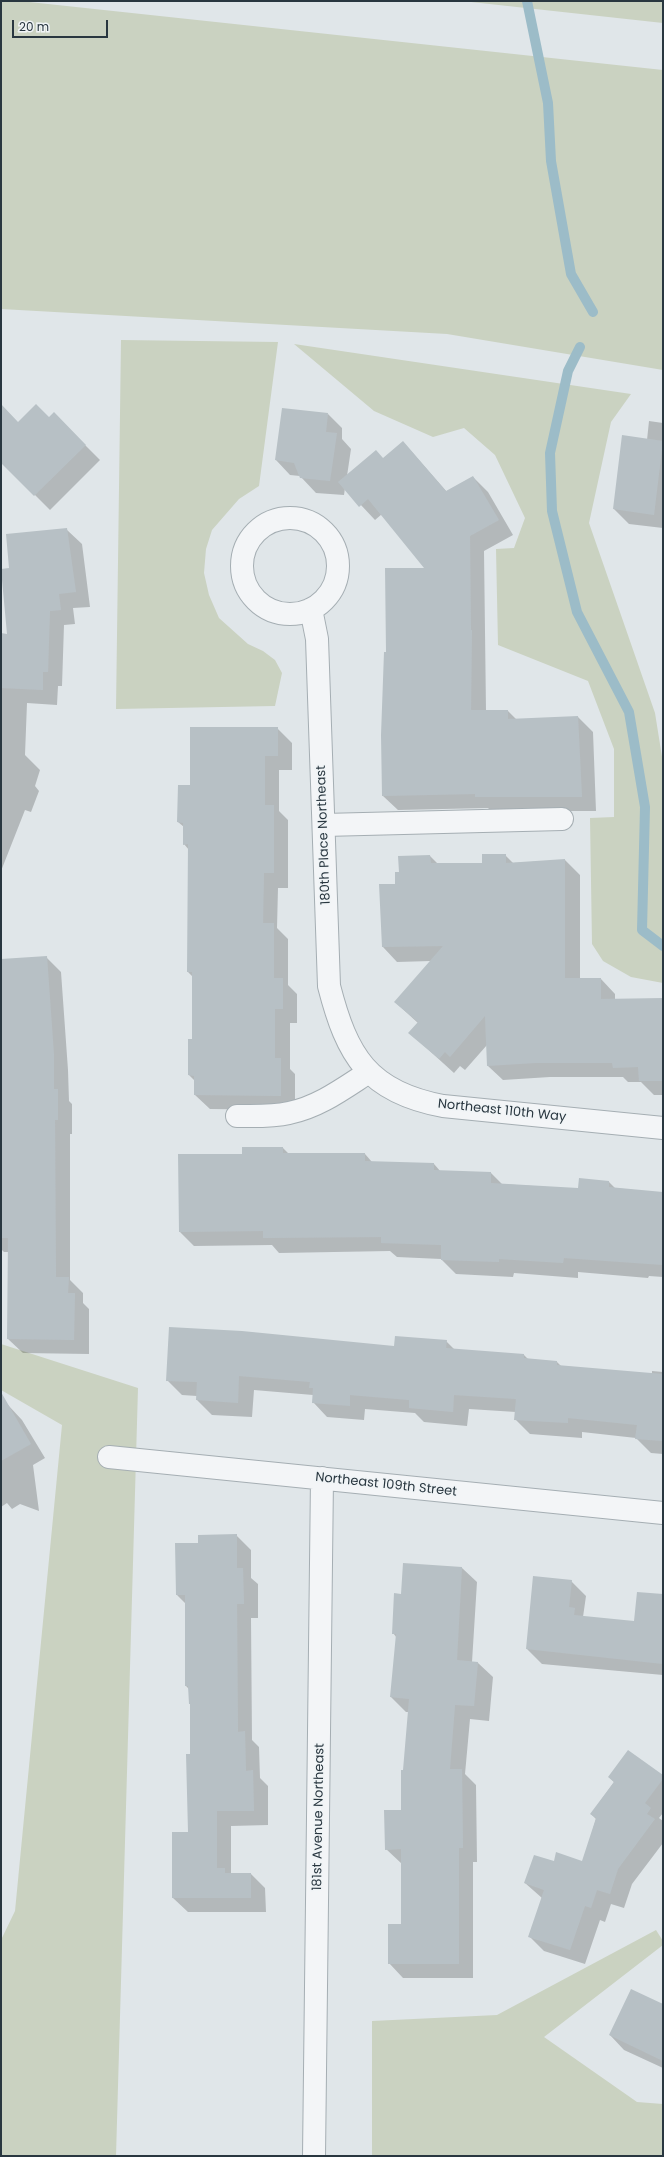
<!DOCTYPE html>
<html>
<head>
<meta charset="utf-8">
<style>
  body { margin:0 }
  #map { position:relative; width:664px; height:2157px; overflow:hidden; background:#e0e6e9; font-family:Poppins,sans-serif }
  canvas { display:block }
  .frame { position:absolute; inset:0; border:2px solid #293740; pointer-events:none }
  .scale { position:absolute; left:12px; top:20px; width:96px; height:18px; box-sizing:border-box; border:2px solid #293740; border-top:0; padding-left:5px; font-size:12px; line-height:14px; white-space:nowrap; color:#293740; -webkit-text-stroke:3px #f0f4f6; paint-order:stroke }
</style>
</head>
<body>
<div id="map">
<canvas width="664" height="2157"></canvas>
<div class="frame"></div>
<div class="scale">20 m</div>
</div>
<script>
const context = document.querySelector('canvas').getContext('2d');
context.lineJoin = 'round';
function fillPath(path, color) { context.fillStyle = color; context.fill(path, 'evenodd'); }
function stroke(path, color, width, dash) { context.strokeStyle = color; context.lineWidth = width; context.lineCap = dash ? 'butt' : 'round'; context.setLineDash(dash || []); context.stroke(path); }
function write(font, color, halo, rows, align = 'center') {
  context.font = font + ' Poppins,sans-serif'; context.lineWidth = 3; context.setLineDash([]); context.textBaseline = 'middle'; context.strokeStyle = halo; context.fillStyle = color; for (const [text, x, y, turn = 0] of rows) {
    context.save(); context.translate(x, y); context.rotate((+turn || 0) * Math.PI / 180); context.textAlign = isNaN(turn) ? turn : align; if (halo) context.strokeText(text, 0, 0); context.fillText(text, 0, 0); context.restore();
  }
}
fillPath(new Path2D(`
  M1 1H20L663 70V370L447 334 1 309Z
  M462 1H663V23Z
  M121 340 278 342 259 486 239 499 212 530 206 549 204 573 209 595 219 618 248 644 263 651 275 660 282 673 275 706 116 709Z
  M294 344 631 394 611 422 589 523 655 713 663 763V983L631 977 603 961 592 944 590 818 614 817V749L588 681 498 645 496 549 514 548 525 518 495 455 464 428 433 437 374 411Z
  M1 1344 138 1388 116 2156H1V1940L15 1911 62 1425 1 1390Z
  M656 1930 663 1941V1945L544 2037 637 2102 663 2104V2156H372V2021L497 2015Z`), '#cad2c1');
fillPath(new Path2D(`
  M54 414 100 460 50 510 1 461V418L18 423 49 419Z
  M328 414 342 428V439L351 449 347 476 384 459 403 442 447 492 473 477 488 492 513 535 484 551 486 711H508L517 720 578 717 593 732 596 811H491L488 808 398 810 383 796 387 653 426 569 382 514 375 520 345 488 344 495 316 493 300 476 290 475 276 460Z
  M649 421 663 423V528L629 524 614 509 647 440Z
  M67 530 82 544 90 607 73 608 75 624 64 625 62 686H58L57 705 27 703 25 755 40 770 35 786 39 791 31 812 25 810 1 871V634L8 635 10 569Z
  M277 728 292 743V770H279V811L288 820V888H278L277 928 288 939V985L297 994V1023H290V1069L295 1074V1110L210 1109 195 1095V1081L189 1075 193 1040V977L188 972 189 850 184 844V827L178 822 191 786Z
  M505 855 513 863 565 860 580 875V979H601L615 994V1000L663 999V1095H654L641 1082H628L623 1077H550L503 1080 488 1066 487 1045 465 1070 460 1066 454 1073 410 1033 418 1023 395 1002 431 961 397 962 383 947 400 873 430 856 438 864H483Z
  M46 957 61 972 68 1070 69 1101 72 1104V1134H70V1280L83 1293V1303L89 1309V1354L23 1353 8 1339 9 1252H4L1 1249V960Z
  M283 1148 289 1154H365L372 1162 434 1164 441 1172 491 1173 502 1184 579 1189 609 1182 615 1188 663 1193V1277L649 1276 648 1278 578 1272V1278L514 1273 513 1277 456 1274 441 1259 397 1257 390 1251 279 1253 272 1245 194 1246 180 1232 243 1155Z
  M446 1341 455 1350 524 1355 529 1360 557 1362 561 1366 652 1374V1371L663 1372V1454L651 1453 636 1438 582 1432V1438L530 1434 515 1419 516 1412 469 1409 467 1426 424 1422 415 1413 365 1409 364 1420 327 1417 313 1402V1395L254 1390 252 1417 212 1415 197 1400V1396L182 1395 167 1380Z
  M8 1405 22 1420 45 1458 33 1465 39 1511 20 1504 12 1509 7 1503 1 1507V1409Z
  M236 1535 251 1550V1578L258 1584V1618H251L252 1740 259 1747 260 1778 268 1786V1825L231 1826V1874H251L265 1888 266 1912H188L173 1898 189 1833 191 1705 189 1689 186 1686V1604L177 1595 199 1544Z
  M404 1564 462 1568 477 1582 472 1662 478 1663 493 1677 489 1721 470 1719 465 1774 476 1785 477 1862H473V1978H403L389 1963 402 1925V1864L386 1849 402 1811 409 1712H406L391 1697 397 1638 393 1633 402 1595Z
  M571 1581 586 1596 583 1617 635 1622 663 1595V1675L542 1664 527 1649Z
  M609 1777H663V1813L659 1818 663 1821V1843L632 1884 624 1908 611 1904 605 1922 600 1920 585 1964 544 1951 529 1936 542 1898 525 1883 554 1862H583L596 1819 591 1814 614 1782Z
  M663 2001V2068L624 2050 610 2035 661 2005Z`), '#0003');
stroke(new Path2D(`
  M527 1 548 103 551 161 571 274 593 312
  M580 347 568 371 550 453 552 511 577 612 629 712 645 807 642 930 663 946`), '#9cbcc8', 10);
fillPath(new Path2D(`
  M1 404 18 422 36 404 49 417 54 412 86 445 34 496 1 463Z
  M282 408 328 413 326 432 337 433 330 481 300 478 294 463 275 460Z
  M622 435 663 441 654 515 613 509Z
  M403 441 446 491 473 476 499 520 470 536 471 630H472L471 710H508V719L578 716 582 797H475V794L382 796 381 735 384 652H386L385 568H424L368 499 359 507 338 482 376 450 383 458Z
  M67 528 76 592 59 594 61 610 50 611 48 672H43V690L1 688V633L7 634 1 569 9 568 6 534Z
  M190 727H278V756H265V805H274V873H264L263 923H274V978H283V1009H275V1058H281V1096L194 1095V1076L188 1075V1039H192V972H187L188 844 183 845V823L177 822 178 785H190Z
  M482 854H506V863L565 859V978H601V999L663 998V1081H639L638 1067 613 1068 612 1063H535L487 1066 485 1016 450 1057 445 1052 439 1059 408 1033 418 1022 394 1002 443 946 382 947 379 884H395V872H399L398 856 430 855 431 863H482Z
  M47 956 54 1055V1089H58V1120H55L56 1277H69L68 1293H75L74 1340 7 1339 8 1238H1V959Z
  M242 1147H283V1153H365V1161L434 1163V1170L491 1172V1183L578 1188 579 1178 609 1181V1187L663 1192V1265L564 1258 563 1263 499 1259V1262L441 1260V1245L381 1243V1237L263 1238V1231L179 1232 178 1154H242Z
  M169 1327 242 1331 394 1346 395 1336 447 1340 446 1348 524 1354V1358L557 1361V1365L663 1374V1441L635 1439 637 1425 568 1418V1423L514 1420 516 1399 454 1395 453 1412 409 1408V1400L350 1395V1406L312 1403 313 1388H309L310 1382 239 1376 238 1403 196 1400 197 1382 166 1381Z
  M1 1392 31 1444 1 1461Z
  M237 1534V1568H243L244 1604H237L238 1732 245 1731 246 1771 253 1770 254 1811H217V1868H225V1873H251V1898H172V1832H188L186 1754H190V1704H189L188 1686H185V1595H176L175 1543H198V1535Z
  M403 1563 462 1567 457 1660 478 1662 474 1706 455 1705 450 1769H462L463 1848H459V1964H388V1924H401V1849L385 1850 384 1810H401V1770H403L409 1699 390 1697 396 1634H392L394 1593 401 1594Z
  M533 1576 572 1580 569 1607 575 1608 574 1615 634 1621 637 1592 663 1594V1664L526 1649Z
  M628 1750 663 1775V1779L645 1803 651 1808 647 1814 655 1819 618 1869 610 1894 597 1890 591 1908 585 1906 570 1950 528 1937 544 1890 524 1883 534 1855 554 1861 556 1852 582 1861 596 1818 590 1814 614 1782 608 1777Z
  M631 1989 663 2004V2061L609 2035Z`), '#b7c0c5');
const minor = new Path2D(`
  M242 566a48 48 0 1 1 96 0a48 48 0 1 1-96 0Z
  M311 609 317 639 329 986C347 1056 368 1092 443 1106L663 1128
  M324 825 562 819
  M237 1116C254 1116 272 1117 289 1113 319 1107 344 1088 369 1072
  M109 1457 663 1513
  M314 2156 322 1478`);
stroke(minor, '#a5aeb3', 24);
stroke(minor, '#f3f5f7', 22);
write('13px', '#293740', '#f0f4f6', [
  ["180th Place Northeast",324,835,-92],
  ["Northeast 110th Way",502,1111,6],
  ["Northeast 109th Street",386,1485,6],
  ["181st Avenue Northeast",319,1817,-89]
]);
</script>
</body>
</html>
